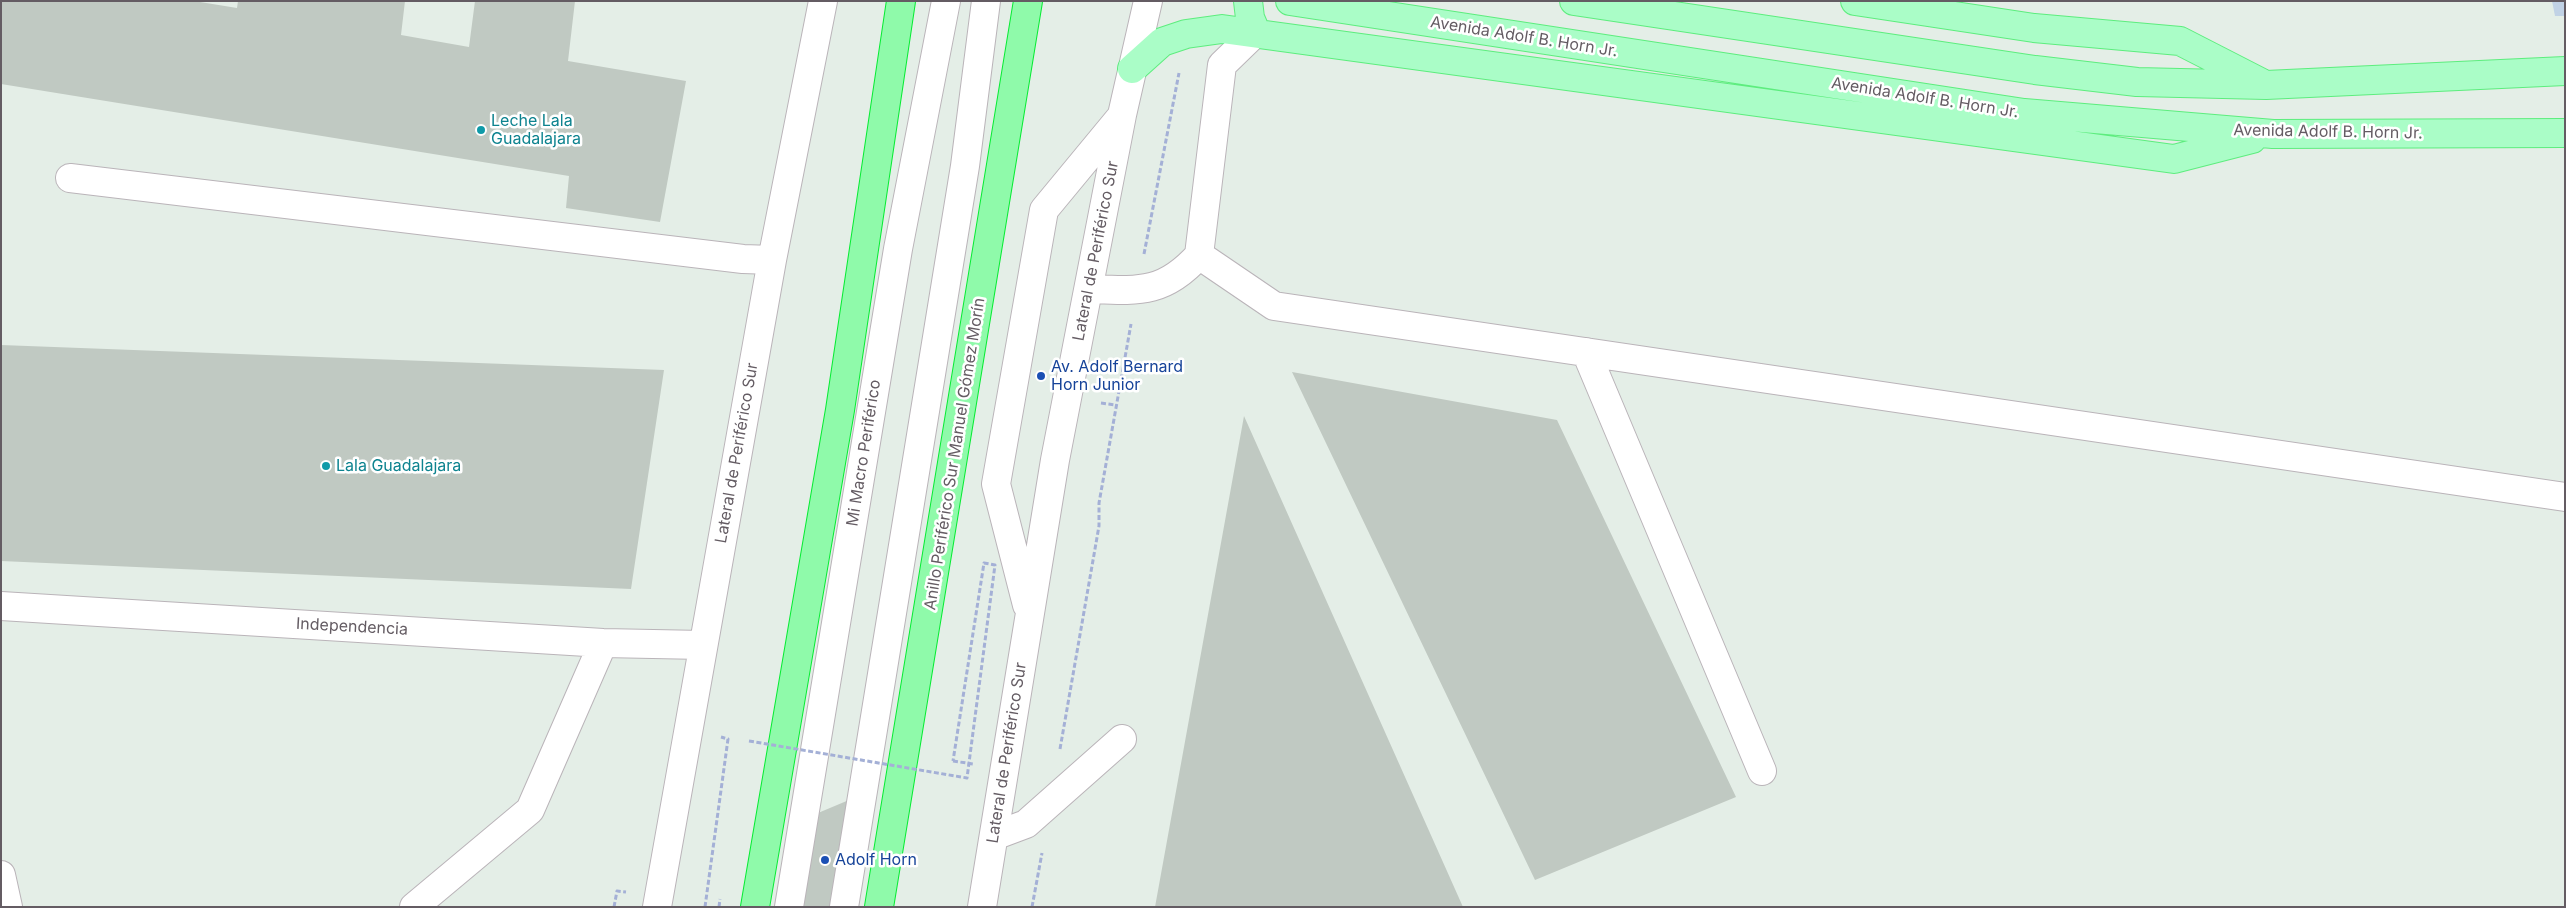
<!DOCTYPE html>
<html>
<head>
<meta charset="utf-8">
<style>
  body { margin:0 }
  #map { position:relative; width:2566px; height:908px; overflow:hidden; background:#e4eee7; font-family:Inter,sans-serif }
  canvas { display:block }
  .frame { position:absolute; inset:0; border:2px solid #645c63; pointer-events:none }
</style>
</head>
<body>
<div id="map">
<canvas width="2566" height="908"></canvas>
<div class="frame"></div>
</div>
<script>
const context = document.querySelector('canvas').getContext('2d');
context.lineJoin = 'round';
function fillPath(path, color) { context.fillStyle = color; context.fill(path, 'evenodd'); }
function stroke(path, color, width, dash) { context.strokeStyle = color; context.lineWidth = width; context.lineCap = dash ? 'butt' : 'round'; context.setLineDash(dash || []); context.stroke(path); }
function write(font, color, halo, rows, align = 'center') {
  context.font = font + ' Inter,sans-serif'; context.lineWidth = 5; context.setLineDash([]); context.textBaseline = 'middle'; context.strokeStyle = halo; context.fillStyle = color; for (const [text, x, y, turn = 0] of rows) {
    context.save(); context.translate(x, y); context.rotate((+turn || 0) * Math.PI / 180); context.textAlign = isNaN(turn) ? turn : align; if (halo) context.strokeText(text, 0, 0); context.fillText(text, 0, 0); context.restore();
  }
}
fillPath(new Path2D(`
  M2552 1H2565V16H2555Z`), '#c1d2e5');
fillPath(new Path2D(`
  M1 1H194L237 8 238 1H405L401 35 469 47 475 1H575L568 61 686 81 660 222 566 208 569 176 1 84Z
  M1 345 664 370 631 589 1 561Z
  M1292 372 1557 420 1736 797 1535 880Z
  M1244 416 1463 907H1155Z
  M849 800 831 907H803L818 813Z`), '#c0c9c2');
const minor = new Path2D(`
  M70 178 743 259 772 260
  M1199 255 1274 306 2565 497
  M1090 289C1139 291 1164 294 1199 255L1222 65 1256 32
  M1586 352 1762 771
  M1027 605 996 484 1044 210 1120 118
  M1 606 603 643 703 645
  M994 836 1026 824 1122 739
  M1 875 8 907
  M414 907 530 810 603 643
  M657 907 772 260 823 1
  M789 907 898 249 946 1
  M844 907 965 166 986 1
  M982 907 1055 460 1122 115 1148 1`);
const major = new Path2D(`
  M1248 1 1250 18 1256 32
  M1290 1 2024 113 2273 134 2565 133
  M1574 1 2035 70 2137 82 2266 85 2565 71
  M1855 1 2034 28 2180 41 2260 82
  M1132 69 1162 42 1186 34 1222 29 2174 159 2252 139`);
const highway = new Path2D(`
  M755 907 840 410 901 1
  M879 907 1028 1`);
stroke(minor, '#bab4b9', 30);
stroke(major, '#5ded7e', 30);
stroke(highway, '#06eb33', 30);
stroke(new Path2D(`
  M1144 254 1179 73
  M1101 403 1116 405
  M1060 749 1099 526V503L1131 324
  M953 761 973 764
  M614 907 617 891 626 892
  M705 907 728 739 721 737
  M719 907 720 899
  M1032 907 1042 853`), '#a4b0d6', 3, [5, 2.5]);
stroke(minor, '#fff', 28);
stroke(major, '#aafdc7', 28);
stroke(highway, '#8ffaaa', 28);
stroke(new Path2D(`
  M749 741 967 778 995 565 984 563 953 761`), '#a4b0d6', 3, [5, 2.5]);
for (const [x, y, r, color] of [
  [481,130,5,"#0f9aa8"],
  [1041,376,5,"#1a4fb4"],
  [326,466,5,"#0f9aa8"],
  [825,860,5,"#1a4fb4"]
]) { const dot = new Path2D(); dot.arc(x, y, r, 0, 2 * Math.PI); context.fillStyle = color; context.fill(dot); stroke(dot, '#fff', 2); }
write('16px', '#645c63', '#fff', [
  ["Avenida Adolf B. Horn Jr.",1524,37,9],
  ["Avenida Adolf B. Horn Jr.",1925,98,9],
  ["Avenida Adolf B. Horn Jr.",2328,132,1],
  ["Lateral de Periférico Sur",1096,251,-79],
  ["Lateral de Periférico Sur",737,453,-80],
  ["Mi Macro Periférico",864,453,-81],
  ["Anillo Periférico Sur Manuel Gómez Morín",955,454,-81],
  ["Independencia",352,627,3],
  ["Lateral de Periférico Sur",1007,753,-81]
]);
write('16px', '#0d838f', '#fff', [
  ["Leche Lala",491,121],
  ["Guadalajara",491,139],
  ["Lala Guadalajara",336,466]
], 'left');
write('16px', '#164399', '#fff', [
  ["Av. Adolf Bernard",1051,367],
  ["Horn Junior",1051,385],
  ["Adolf Horn",835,860]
], 'left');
</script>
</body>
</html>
